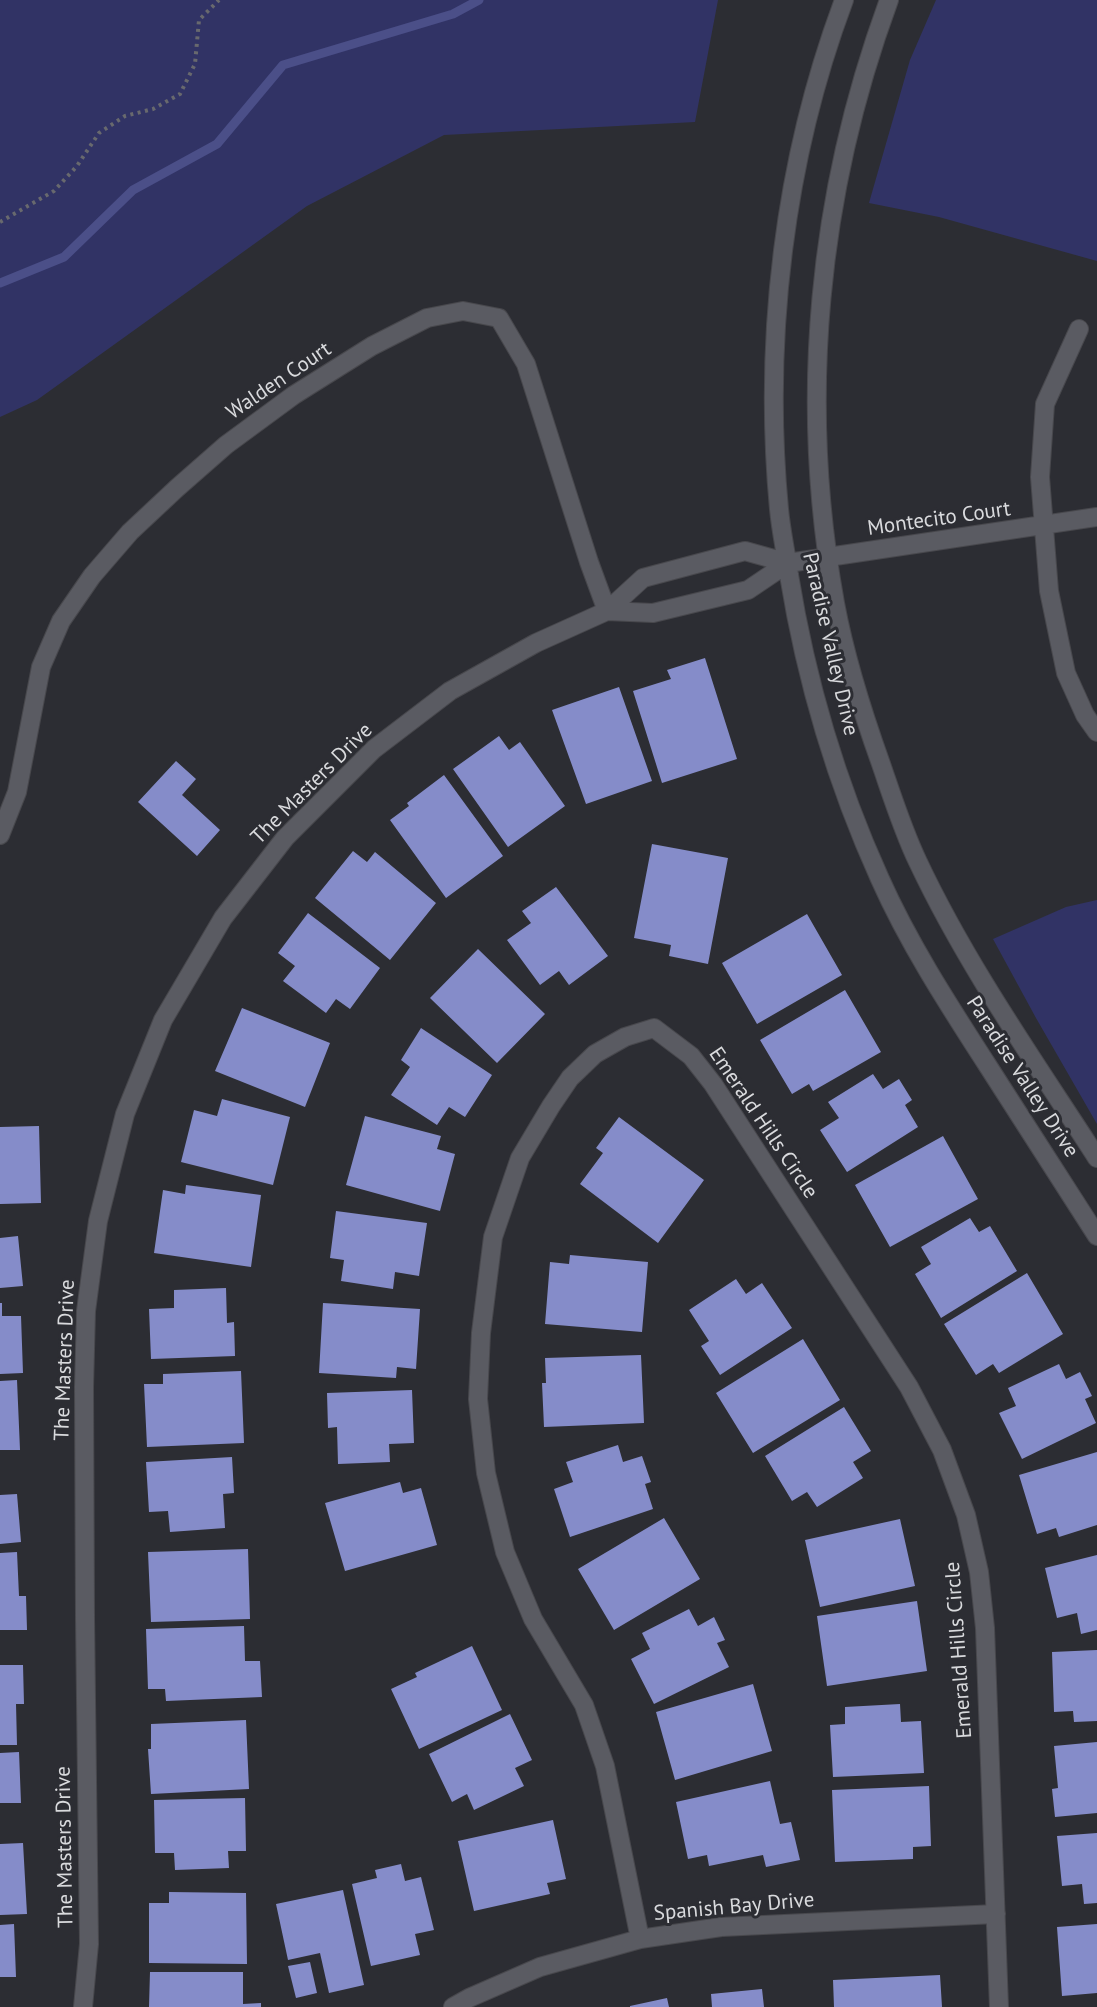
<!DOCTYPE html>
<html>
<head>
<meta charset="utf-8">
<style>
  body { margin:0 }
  canvas { display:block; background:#2c2d33 }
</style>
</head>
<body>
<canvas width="1097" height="2007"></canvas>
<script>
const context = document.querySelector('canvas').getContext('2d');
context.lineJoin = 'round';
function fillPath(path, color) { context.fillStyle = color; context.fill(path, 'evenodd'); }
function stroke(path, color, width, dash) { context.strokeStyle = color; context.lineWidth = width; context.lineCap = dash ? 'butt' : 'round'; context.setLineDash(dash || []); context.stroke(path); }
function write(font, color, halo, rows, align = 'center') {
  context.font = font + ' "PT Sans",sans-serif'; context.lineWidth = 6; context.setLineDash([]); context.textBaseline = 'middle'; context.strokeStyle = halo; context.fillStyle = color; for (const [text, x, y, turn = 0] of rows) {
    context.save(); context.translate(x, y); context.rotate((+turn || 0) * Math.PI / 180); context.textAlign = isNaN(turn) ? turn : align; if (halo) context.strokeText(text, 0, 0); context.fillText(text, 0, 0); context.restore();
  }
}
fillPath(new Path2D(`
  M0 0H718L695 122 444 135 307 206 37 400 0 417Z
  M936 0H1097V261L939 217 869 203 910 60Z
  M1097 900V1124L1036 1018 993 939 1066 907Z`), '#313365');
stroke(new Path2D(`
  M0 283 64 257 133 190 217 144 283 65 453 14 479 0`), '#4b4f88', 9);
fillPath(new Path2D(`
  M705 658 737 759 662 783 633 691 671 679 667 670Z
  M619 687 652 781 586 804 552 710Z
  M499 736 509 750 520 742 565 806 508 847 453 769Z
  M176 761 196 779 182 795 220 830 197 856 138 802Z
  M444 775 503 856 446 898 390 820 409 806 407 803Z
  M652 844 728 858 708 964 669 956 671 945 634 938Z
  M353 851 367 862 375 852 436 903 390 960 315 898Z
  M556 887 608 956 569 985 559 971 540 985 507 940 531 923 522 911Z
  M308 913 380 968 350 1009 336 999 326 1013 283 981 295 966 278 953Z
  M807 914 842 975 757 1024 722 963Z
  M478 949 545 1014 497 1063 430 998Z
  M845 990 881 1052 813 1091 809 1084 792 1094 760 1040Z
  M242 1008 330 1043 305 1107 215 1071Z
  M421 1028 492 1075 465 1117 449 1107 437 1125 391 1095 410 1067 401 1060Z
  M873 1074 883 1089 899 1079 912 1100 905 1105 918 1127 847 1172 820 1130 839 1118 828 1102Z
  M222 1099 290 1117 273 1185 181 1162 194 1110 217 1116Z
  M365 1116 441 1136 437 1149 455 1154 440 1211 346 1185Z
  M619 1117 704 1180 658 1243 580 1184 603 1153 596 1148Z
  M39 1126 41 1203 0 1204V1127Z
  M943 1136 978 1199 890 1247 855 1185Z
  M186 1185 261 1195 251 1267 154 1253 163 1190 185 1194Z
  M336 1211 427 1223 419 1276 395 1272 393 1289 341 1281 344 1260 330 1258Z
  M970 1218 979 1232 990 1226 1017 1271 941 1318 915 1274 931 1264 921 1247Z
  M18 1236 23 1286 0 1288V1238Z
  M570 1255 648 1262 642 1332 545 1324 550 1262 569 1264Z
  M1027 1273 1063 1334 999 1373 993 1364 976 1375 944 1324Z
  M736 1279 746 1294 762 1283 792 1328 720 1375 701 1346 709 1341 689 1310Z
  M226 1288 227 1323 234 1322 235 1356 151 1359 149 1309 174 1308V1290Z
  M0 1303H2V1316H21L23 1373 0 1374Z
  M323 1303 420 1309 416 1369 397 1367 396 1378 319 1373Z
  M803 1339 840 1400 753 1453 716 1393Z
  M641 1355 644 1423 544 1427 542 1383H546L545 1358Z
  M1059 1364 1066 1379 1080 1372 1092 1396 1085 1399 1096 1423 1022 1459 999 1413 1016 1406 1008 1388Z
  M241 1371 244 1443 147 1447 144 1384H163V1374Z
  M17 1380 20 1450H0V1381Z
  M412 1390 414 1443 389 1444 390 1462 338 1464 337 1427 328 1428 327 1393Z
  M844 1407 871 1451 853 1462 863 1478 817 1507 807 1492 792 1501 765 1456Z
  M618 1445 623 1462 642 1456 651 1482 645 1484 653 1509 570 1537 554 1489 573 1482 566 1462Z
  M1097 1452V1525L1059 1537 1056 1528 1037 1534 1019 1475Z
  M232 1457 234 1493 223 1494 225 1528 170 1532 168 1511 149 1512 146 1462Z
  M400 1482 403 1493 421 1488 437 1545 345 1571 325 1503Z
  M17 1494 21 1542 0 1544V1495Z
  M664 1518 700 1579 614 1630 578 1569Z
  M900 1519 915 1586 820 1607 805 1540Z
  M248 1549 250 1619 151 1622 148 1552Z
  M17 1552 19 1596H26L27 1630H0V1553Z
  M1097 1555V1630L1081 1634 1077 1613 1057 1618 1045 1568Z
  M917 1601 927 1671 827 1686 817 1616Z
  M689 1609 698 1626 714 1617 725 1640 717 1643 729 1667 654 1704 631 1659 650 1649 642 1633Z
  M244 1626 245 1661H260L262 1697 166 1701 165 1689H148L146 1629Z
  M472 1646 502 1710 419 1749 391 1689 417 1677 415 1673Z
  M1097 1650V1721L1074 1722 1073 1711 1054 1712 1052 1652Z
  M0 1665H23L24 1704H16L17 1745H0Z
  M753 1684 772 1751 675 1780 656 1712Z
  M900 1704 901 1722 921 1721 924 1773 833 1777 830 1725 845 1724V1707Z
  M510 1714 532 1760 515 1768 524 1786 474 1810 467 1794 452 1802 429 1754Z
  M246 1720 249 1789 151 1794 148 1749H151V1724Z
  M1097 1742V1813L1055 1817 1052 1789 1058 1788 1054 1746Z
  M19 1752 21 1803H0V1753Z
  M770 1781 780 1824 791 1822 800 1860 766 1867 763 1855 709 1866 707 1855 688 1859 676 1802Z
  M929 1786 931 1846 913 1847V1859L835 1862 832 1790Z
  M245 1798 246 1851H228L229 1868 175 1870 174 1853H155L154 1800Z
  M553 1820 566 1879 547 1883 550 1894 474 1911 458 1841Z
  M1097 1833V1903L1084 1904 1082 1884 1062 1886 1057 1836Z
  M23 1843 27 1914 0 1915V1844Z
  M401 1864 405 1881 421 1877 434 1930 415 1934 420 1955 371 1966 352 1884 377 1878 375 1870Z
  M343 1890 364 1985 329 1993 320 1953 288 1960 276 1904Z
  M169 1892 246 1893 247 1964 149 1963V1903H169Z
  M14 1924 16 1977H0V1925Z
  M1097 1924V1993L1062 1996 1057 1927Z
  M310 1962 317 1993 296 1998 288 1966Z
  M150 1972H243V2004L261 2003V2007H149Z
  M940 1975 942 2007H834L833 1980Z
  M762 1989 764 2007H712L711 1994Z
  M667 1998 669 2007H630V2006Z`), '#858cc9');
const minor = new Path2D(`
  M844 0C784 160 763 339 779 509 781 531 786 553 789 575 806 680 836 782 880 879 909 944 948 1004 986 1063 1023 1121 1060 1178 1097 1236
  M889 0C818 193 798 400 835 603 845 657 862 711 881 764 892 796 903 831 918 862 967 966 1035 1062 1097 1158
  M1079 329 1045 404 1040 477 1049 591 1066 673 1085 715 1097 732
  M607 611 653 613 748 590 788 563
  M0 835 17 792 41 667 61 621 92 576 130 532 177 488 226 445 294 395 372 346 427 318 463 311 499 318 526 364 589 562 607 611
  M640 1939 605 1766 584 1705 533 1619 505 1552 486 1473 478 1399 481 1333 493 1237 520 1158 551 1106 570 1078 595 1054 625 1037 654 1028 691 1056 713 1084 909 1387 942 1450 966 1515 979 1572 985 1628 999 2007
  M83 2007 89 1944 85 1617 84 1387 86 1311 98 1221 125 1114 163 1020 223 918 285 838 374 749 450 691 536 643 607 611 643 578 745 551 788 563 1097 517
  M453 2007 469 1998 540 1967 640 1939 721 1927 996 1914`);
stroke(minor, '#48484d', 20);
stroke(new Path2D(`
  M0 222 54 191 77 166 99 133 125 116 153 109 180 94 195 64 199 20 219 0`), '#68696e', 4, [3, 4.5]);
stroke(minor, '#5a5b62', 18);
write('21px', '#d9dadd', '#2c2d33', [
  ["Walden Court",279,381,-34],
  ["Montecito Court",939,519,-8],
  ["Paradise Valley Drive",830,644,77],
  ["The Masters Drive",312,784,-45],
  ["Paradise Valley Drive",1022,1077,57],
  ["Emerald Hills Circle",763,1123,56],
  ["The Masters Drive",65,1360,-88],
  ["Emerald Hills Circle",959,1650,-94],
  ["The Masters Drive",65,1847,-91],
  ["Spanish Bay Drive",734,1907,-5]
]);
</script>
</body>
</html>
